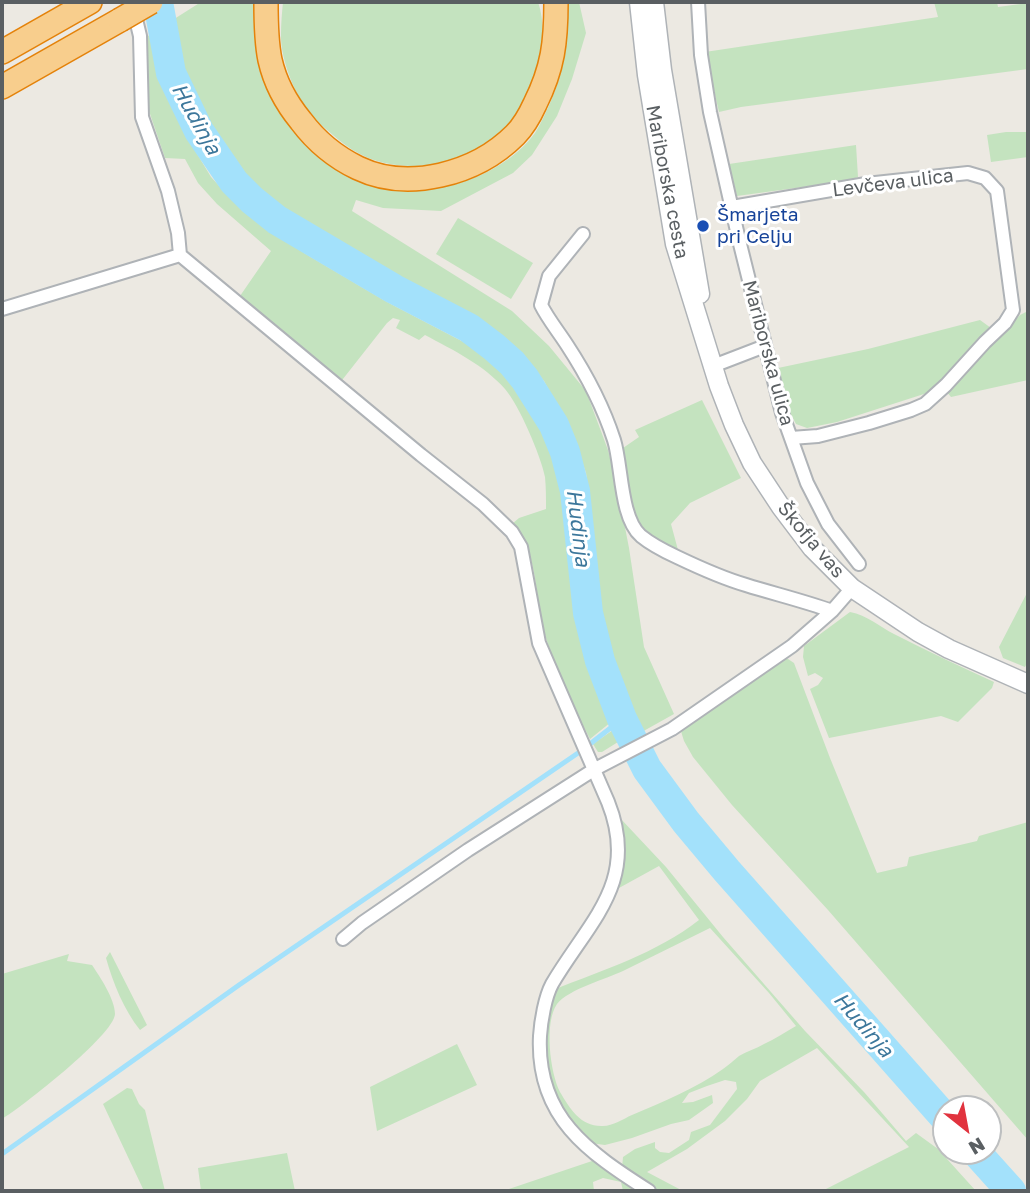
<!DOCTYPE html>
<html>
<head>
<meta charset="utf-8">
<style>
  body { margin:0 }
  #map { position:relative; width:1030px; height:1193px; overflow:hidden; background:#ece9e2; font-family:"Golos Text",sans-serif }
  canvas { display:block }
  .frame { position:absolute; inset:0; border:4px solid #5a5f62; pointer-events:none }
  .north { position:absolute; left:932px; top:1095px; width:70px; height:70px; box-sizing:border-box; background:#fff; border:2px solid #bdbfc0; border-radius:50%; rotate:149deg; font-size:19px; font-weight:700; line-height:28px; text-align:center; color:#5a5f62 }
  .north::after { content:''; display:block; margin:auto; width:24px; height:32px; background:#e1333e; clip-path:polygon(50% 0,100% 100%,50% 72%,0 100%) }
</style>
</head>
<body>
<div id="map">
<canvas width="1030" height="1193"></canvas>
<div class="frame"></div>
<div class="north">N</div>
</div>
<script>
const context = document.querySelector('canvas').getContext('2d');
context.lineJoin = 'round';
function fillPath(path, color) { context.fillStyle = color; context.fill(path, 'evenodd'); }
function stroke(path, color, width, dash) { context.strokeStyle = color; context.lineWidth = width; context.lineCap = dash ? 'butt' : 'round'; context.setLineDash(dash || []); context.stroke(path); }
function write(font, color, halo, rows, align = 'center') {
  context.font = font + ' "Golos Text",sans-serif'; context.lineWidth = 6; context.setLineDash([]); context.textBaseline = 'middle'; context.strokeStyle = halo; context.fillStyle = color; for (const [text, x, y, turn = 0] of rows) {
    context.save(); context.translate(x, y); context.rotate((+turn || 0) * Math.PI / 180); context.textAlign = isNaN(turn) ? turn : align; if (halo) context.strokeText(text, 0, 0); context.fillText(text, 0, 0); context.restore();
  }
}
fillPath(new Path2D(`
  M201 2H253C255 40 263 80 281 114 289 127 316 156 329 164 335 168 342 170 348 173 360 179 374 186 387 188 439 197 503 176 535 133 539 127 542 120 545 114 563 78 570 42 565 2H579L586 33 572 79 557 116 532 155 513 173 441 211 383 208 356 200 352 211 512 311 549 346 586 391 608 450 616 481 629 548 644 647 674 714 640 733 609 661 596 611 590 552 589 494 586 473 574 438 544 381 528 362 505 341 477 321 428 291 322 238 283 210 262 193 238 166 226 159 208 133 201 112 180 72 171 21Z
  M283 2H538C545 22 543 44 538 65 524 128 475 166 411 166 395 166 374 162 360 154 350 149 341 142 333 135 323 127 311 116 304 105 292 88 280 54 281 34 281 23 282 12 283 2Z
  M934 2H997L998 7 1028 3V69L741 107 719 112 705 52 938 17Z
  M153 34 167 91 187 137 211 177 232 200 259 224 309 256 387 302 475 348 502 370 527 400 546 432 557 457 565 490 569 556 576 613 588 665 611 722 590 739C573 706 556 671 545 635 536 606 538 568 524 541 521 535 516 529 512 524L519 518 546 509C546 498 546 487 545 477 541 456 519 405 505 389 484 365 453 350 425 335L419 340 396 328 400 320 393 318 387 323 339 384 240 296 271 251 217 204 198 183 185 159 165 158 149 111 145 76V37Z
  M1006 132H1028V157L991 162 987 135Z
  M856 145 858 177 847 181 737 196 729 164Z
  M458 218 533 263 511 299 436 254Z
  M1028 311V380L951 397 946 391 1020 315Z
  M980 320 991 328 946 380 927 393 837 422 807 428 796 424 789 411 778 368 868 349Z
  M702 400 741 478 690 503 671 524 678 550C671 547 664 545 657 542 623 524 630 480 623 448L639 437 635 430Z
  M1028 591V661L1025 667 1003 658 999 647Z
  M850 612C867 615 880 627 894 634 927 651 961 667 994 682L992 688 958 722 941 716 829 738 810 689 818 685 823 678 815 673 808 676 803 657 804 646Z
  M780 659H788L794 663 830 758 877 873 907 866 909 857 977 841 979 836 1028 822V1140L828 910 732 805 693 757 684 741 680 728 770 669Z
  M613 730 618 742 602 752H598L593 744Z
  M620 818 666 867 723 937 805 1031 864 1092 906 1141 916 1133 938 1149 976 1191H822L909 1147 817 1048 760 1081 747 1099 725 1121 687 1149 647 1172 683 1191H657L622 1168 623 1157 635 1149 655 1142V1148L660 1152 669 1153 689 1140 691 1132 710 1125 737 1089 736 1082 725 1080 707 1086 689 1093 682 1103 693 1102 712 1095 713 1103 689 1120 671 1124 632 1138 605 1145 590 1143 570 1121 557 1101 548 1081 542 1047 553 990C603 970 657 953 699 920L659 866 619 888 617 884C623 858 625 845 620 818ZM710 928 769 993 796 1026C785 1032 775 1039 764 1044 756 1049 747 1051 739 1056 734 1060 729 1065 723 1069 696 1088 663 1102 632 1115 623 1119 613 1126 603 1126 581 1127 570 1109 560 1092 550 1073 544 1022 557 1004 569 989 606 979 623 971 652 957 681 942 710 928Z
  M110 952 147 1025 140 1030C124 1010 113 983 106 958Z
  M69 954 67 961 92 965C100 977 115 999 115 1014 114 1035 22 1107 2 1119V974Z
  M457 1044 477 1085 377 1131 370 1087Z
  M127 1088 132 1089 139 1104 145 1110 165 1191H144L103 1104Z
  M287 1153 295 1191H201L198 1168Z
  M595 1160 642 1191H623L621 1182 603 1178 593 1182 594 1191H506V1190Z`), '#c4e3bf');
stroke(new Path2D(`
  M2 1154 239 985 581 751 622 719`), '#a3e1fb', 5);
stroke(new Path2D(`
  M158 2 171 73 199 131 234 182 252 200 277 220 394 289 469 328 494 347 512 363 525 379 554 425 565 452 575 491 588 613 600 661 622 719 647 769 686 822 727 871 946 1119
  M975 1151 1011 1191`), '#a3e1fb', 30);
const minor = new Path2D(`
  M698 2 701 55 710 112 739 240 782 413 807 483 828 524 859 564
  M732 207 866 184 968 173 985 178 997 191 1013 310 1005 323 985 342 946 385 925 404 911 410 869 423 818 436 791 438
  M583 234 549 276 541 305C548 319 558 331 567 345 586 374 603 406 614 440 622 465 620 518 641 536 652 545 664 551 677 557 700 568 722 578 746 585 775 594 804 601 832 611
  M180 255 421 455 483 504 512 532 521 547 539 643 608 802C640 882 589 921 552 984 545 997 541 1021 540 1036 536 1117 588 1152 649 1191
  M2 309 180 255 178 233 168 191 142 117 140 36 133 7
  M713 366 765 346
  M343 939 362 923 468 850 595 769 672 729 792 646 832 611 852 588`);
const secondary = new Path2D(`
  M639 2 647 75 675 244 719 386 734 425 752 463 781 507 812 548 852 588 918 632 949 649 1028 684
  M654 2 662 70 700 294`);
const motorway = new Path2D(`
  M266 2C266 21 266 41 270 60 275 82 287 104 301 121 316 141 335 157 358 168 408 192 476 174 515 135 523 127 530 115 535 104 553 68 556 42 556 2
  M2 52 90 2
  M2 87 120 20`);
stroke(minor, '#afb3b7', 16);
stroke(secondary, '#afb3b7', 21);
stroke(motorway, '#e4820a', 26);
stroke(minor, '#fff', 12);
stroke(secondary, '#fff', 18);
stroke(motorway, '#f8ce8d', 23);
const motorwayBridge = new Path2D(`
  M120 20 151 2`);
stroke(motorwayBridge, '#e4820a', 26, []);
stroke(motorwayBridge, '#f8ce8d', 23);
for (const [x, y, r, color] of [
  [703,226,7,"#1a4fb4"]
]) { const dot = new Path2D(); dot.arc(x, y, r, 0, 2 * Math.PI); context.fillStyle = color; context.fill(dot); stroke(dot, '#fff', 2.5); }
write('19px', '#5a5f62', '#fff', [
  ["Mariborska cesta",667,182,79],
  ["Levčeva ulica",893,183,-7],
  ["Mariborska ulica",768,353,75],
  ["Škofja vas",811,540,50]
]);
write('19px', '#164399', '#fff', [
  ["Šmarjeta",717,215],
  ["pri Celju",717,237]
], 'left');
write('italic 21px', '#3c779b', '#fff', [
  ["Hudinja",196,119,61],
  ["Hudinja",578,528,83],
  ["Hudinja",863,1025,49]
]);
</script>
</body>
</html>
